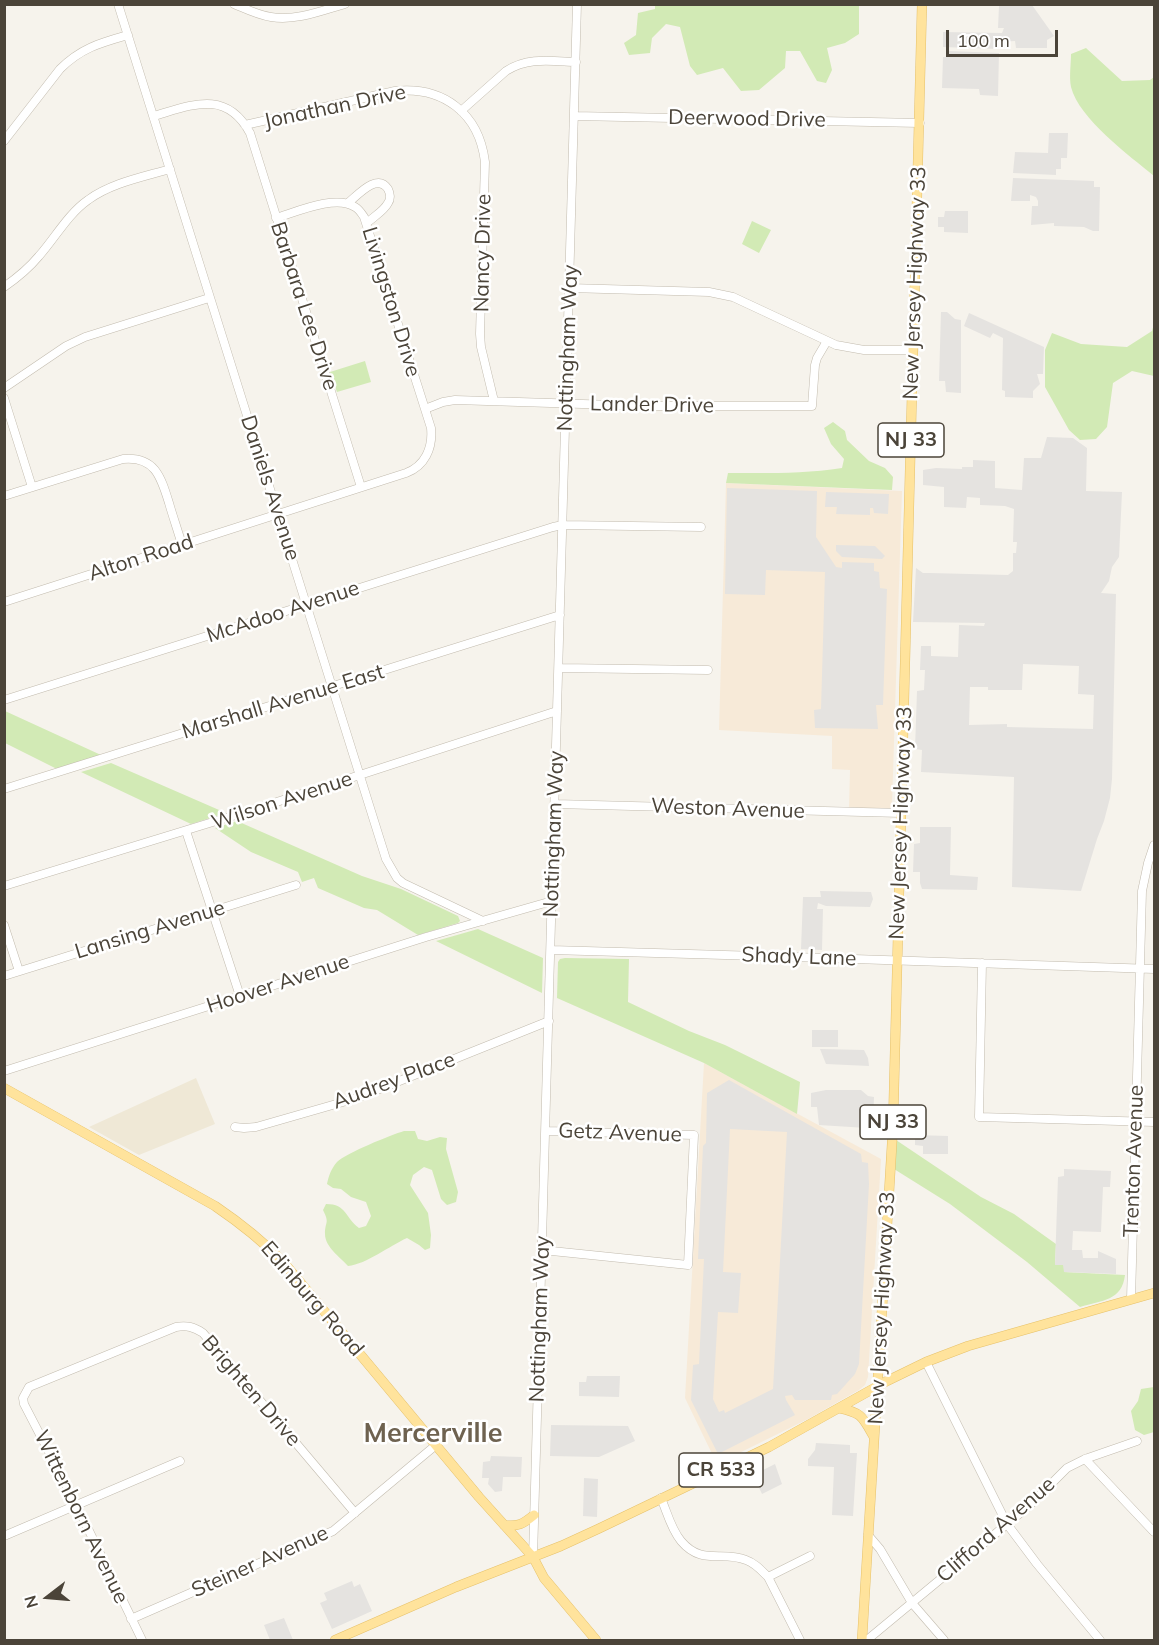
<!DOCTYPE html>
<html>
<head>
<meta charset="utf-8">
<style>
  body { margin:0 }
  #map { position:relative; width:1159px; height:1645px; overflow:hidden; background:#f6f3ec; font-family:Mulish,sans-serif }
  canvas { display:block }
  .frame { position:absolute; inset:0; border:6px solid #4b4439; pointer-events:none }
  .north { position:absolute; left:18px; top:1567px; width:60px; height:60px; -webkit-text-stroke:4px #fff; paint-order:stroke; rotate:254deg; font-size:16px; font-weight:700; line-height:24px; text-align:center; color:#4b4439 }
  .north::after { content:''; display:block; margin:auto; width:21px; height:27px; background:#4b4439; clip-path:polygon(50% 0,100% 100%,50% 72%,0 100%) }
  .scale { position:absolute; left:946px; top:30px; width:112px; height:27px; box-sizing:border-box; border:3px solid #4b4439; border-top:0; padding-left:8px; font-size:18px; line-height:21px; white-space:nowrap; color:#4b4439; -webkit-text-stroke:4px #fff; paint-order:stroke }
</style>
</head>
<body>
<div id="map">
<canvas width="1159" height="1645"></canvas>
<div class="frame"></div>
<div class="north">N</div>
<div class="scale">100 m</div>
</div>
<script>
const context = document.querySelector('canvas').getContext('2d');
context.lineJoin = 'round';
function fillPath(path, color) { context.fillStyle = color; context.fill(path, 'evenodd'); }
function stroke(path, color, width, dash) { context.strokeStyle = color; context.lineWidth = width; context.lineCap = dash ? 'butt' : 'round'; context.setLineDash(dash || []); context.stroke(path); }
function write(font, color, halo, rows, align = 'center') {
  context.font = font + ' Mulish,sans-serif'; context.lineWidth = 5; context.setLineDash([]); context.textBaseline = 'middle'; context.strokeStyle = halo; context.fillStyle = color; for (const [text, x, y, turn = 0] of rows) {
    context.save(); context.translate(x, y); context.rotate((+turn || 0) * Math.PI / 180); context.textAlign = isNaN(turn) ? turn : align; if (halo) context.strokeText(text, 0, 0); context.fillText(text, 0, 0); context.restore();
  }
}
fillPath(new Path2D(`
  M726 483 902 491 892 805 891 809H849L850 770 832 769V736L719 730Z
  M704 1063 881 1159 868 1377 865 1385 859 1390 808 1419 717 1464 685 1398Z`), '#f7ead8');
fillPath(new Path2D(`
  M196 1078 215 1124 139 1155 89 1127Z`), '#efe8d6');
fillPath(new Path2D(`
  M655 5H859V34L845 43 827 48 832 70 826 83 817 81 800 51H786L785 68 759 90 741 91 723 68 697 75 690 66 680 27 666 24 652 38 650 53 629 55 624 43 636 35 638 13 655 9Z
  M1086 48 1122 81 1150 80 1154 77V176C1130 156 1079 119 1071 87 1069 77 1071 64 1071 54Z
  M752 221 771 230 759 253 742 244Z
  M1154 324V376L1132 371 1113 383 1107 427 1096 439 1080 440 1069 430 1045 387V350L1052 333 1081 344 1127 347 1152 331Z
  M365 361 371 382 337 392 330 372Z
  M833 422 845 431 847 440 869 461 885 468 893 477 892 490 726 483 728 473C766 473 804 474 842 468L844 459 831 444 824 428Z
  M5 711 101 755 57 769 5 743Z
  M111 763 226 813 191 824 81 772Z
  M237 821 362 876 401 889 458 916 460 921 458 923 418 935 377 910 364 908 318 888 314 878 302 882 298 872 251 852 215 828Z
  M478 929 543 958 542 993 436 941Z
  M565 958 629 959 628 1002 689 1031 725 1045 800 1082 797 1114 704 1063 557 998 558 962 560 959Z
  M404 1131H415L418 1139 427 1141 440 1137 447 1138 446 1149 458 1192 456 1202 447 1205 441 1199 432 1170 424 1167 413 1175 410 1185 428 1213 431 1235 430 1248 425 1250 419 1245 407 1238C389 1246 367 1264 348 1266 340 1257 325 1247 325 1234 325 1221 330 1224 323 1210L326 1204C347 1204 345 1218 359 1228L366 1226 371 1216 366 1202 351 1197 341 1189 333 1188 327 1184C329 1175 331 1169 337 1162 346 1153 391 1135 404 1131Z
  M896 1140 981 1197 1014 1214 1056 1244 1055 1264 1064 1265V1272L1125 1275C1122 1301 1102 1300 1080 1307L1027 1262 950 1204 894 1169Z
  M1154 1387V1432L1144 1435 1135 1430 1131 1411 1138 1401 1141 1389Z`), '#d2eab5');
fillPath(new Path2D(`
  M1005 5H1032L1054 36 1047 40V48H1016L1015 41 999 42V49L943 47V32L1002 33 1004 28H998L999 6Z
  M949 51 999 53 998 96 980 95 979 89 942 88 943 57H949Z
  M1049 133H1068L1067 158H1061V169H1056V175L1013 173 1015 152 1048 153Z
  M1013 178 1094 181V187H1100L1099 231H1093L1084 227 1054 226V223L1031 225 1032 206H1038V201L1036 197 1030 195V201H1011Z
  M945 211H968V233L944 232V227H938V217H944Z
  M941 312H947L955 319 961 320V393L946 392 945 381H939Z
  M969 313 1044 347 1043 374H1037L1040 384 1033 391V398L1005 397V391L1002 390 1003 338 993 333 990 338 964 326Z
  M1047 437 1073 438 1087 448 1086 491 1122 492 1119 557 1112 567 1109 581 1101 593 1116 594 1112 779 1110 798 1104 821 1097 839 1081 891 1012 887 1014 777 921 772 922 750 915 749 917 691 924 690 925 670H920L921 646H931V656L958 657 959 625 984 626 985 623 913 622 916 568 923 573H930L1008 575 1013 571V553H1016L1017 542H1013L1014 509 1005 506 980 505V498L967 497 966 508 944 507V487L923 485V470L936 468 962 469V467H973V460L995 461V488L1022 490 1024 458H1041ZM1023 664 1079 666 1078 694 1094 695 1093 729 1007 727V724L969 725 970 687H988V690H1022Z
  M727 488 817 491 816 537 836 567 842 568V562L874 563V571L879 572 880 588 887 589 883 705H876L878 729 815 728 814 710 821 709 825 572 766 570 765 595 725 594Z
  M826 492 889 494 888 514 874 513 873 508H870V515L836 514 837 507H825Z
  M836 545 875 546 885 556 882 559 842 557 836 551Z
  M920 827H951L950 875 978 877 977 890 922 889 920 883V872H913L914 844 920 843Z
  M820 891 871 892 873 899 870 907 826 906 818 903 817 909H823L822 950 801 949 803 897H821Z
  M812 1030H838V1047H812Z
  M820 1049 864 1050 868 1058 869 1066 826 1064Z
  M729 1080 861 1154 862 1162 868 1163 869 1184 859 1364 855 1374 837 1394 832 1395 831 1400H795L792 1395 785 1396 786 1400 795 1415 718 1454 691 1400 693 1365 699 1364 704 1259H698L703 1146 706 1143 707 1093ZM730 1129 787 1132 773 1389 725 1413 724 1410 719 1412 713 1399 718 1312 738 1313 741 1273 723 1272Z
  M826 1090H861L868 1096 874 1097 873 1122H868L867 1128 819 1125 817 1107H811V1093Z
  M915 1135 948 1136V1154H923V1146L915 1145Z
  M1064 1169 1111 1171 1110 1187H1103L1101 1232 1073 1231 1072 1250H1082L1083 1258H1098V1251L1116 1259V1274L1064 1272 1063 1265H1055L1058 1177 1064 1176Z
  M587 1376H620L619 1397 579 1396V1382H586Z
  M551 1425 628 1426 635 1441 599 1457 550 1456Z
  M816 1443 850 1445V1453H857L853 1516 832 1515 834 1467 808 1466V1459L815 1450Z
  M491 1456 522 1457 521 1477H503L502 1491 495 1492 488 1484 489 1478H482L483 1462 490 1461Z
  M775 1464 782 1484 762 1494 753 1475Z
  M584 1478 598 1479 597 1517 583 1516Z
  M352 1581 354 1587 360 1584 372 1611 332 1629 320 1603 327 1600 324 1593Z
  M284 1618 293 1640H270L264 1625Z`), '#e5e3e0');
const minor = new Path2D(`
  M118 4 386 859 397 878 403 883 483 921
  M234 4C246 9 258 15 271 17 296 21 321 11 345 4
  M461 111 506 71C528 57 550 61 576 62
  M154 116C192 105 226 89 250 133L361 487
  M574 116 920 123
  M245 125 395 91C443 86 479 113 485 162L480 334 481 347 494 401
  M4 141 60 69C81 48 100 43 128 35
  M348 203C357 196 377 172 388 189 390 193 391 199 388 203 384 211 373 217 367 223
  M4 287C17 278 29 268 39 256 55 238 68 214 88 200 111 183 143 177 170 169
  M569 288 709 292 733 297 836 345 864 350H913
  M4 388 66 346 85 337 209 298
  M4 398 32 487
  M425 409 443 402 455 400 646 406H812L815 365 817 358 827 341
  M4 496 123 459C155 456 161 477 169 503 173 517 178 531 182 545
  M4 602 406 473C425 466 433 448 431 428L364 217C362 214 359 209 355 207 336 194 296 212 276 218
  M559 668 708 670
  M4 700 553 527 563 525 701 527
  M4 789 560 615
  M555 804 901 813
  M186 831 240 996
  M4 886 252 810 557 711
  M4 925 19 971
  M551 950 794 957 1154 969
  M982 963 979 1117 1154 1122
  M4 976 296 885
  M4 1071 426 937 552 901
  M235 1127 244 1128 256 1127 357 1098 549 1021
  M542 1250 688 1265 694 1135 546 1131
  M1131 1299 1142 891 1148 863 1154 845
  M926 1362 1007 1524 1037 1564 1100 1640
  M1085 1459 1154 1532
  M661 1498C667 1512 671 1529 681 1541 702 1566 722 1550 746 1560 755 1563 761 1570 768 1577L800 1640
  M868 1535 880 1549 912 1603 944 1640
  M4 1536 180 1461
  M533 1557 577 4
  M768 1577 810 1556
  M131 1619 333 1531 436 1445
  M142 1640 77 1506 24 1404 23 1398 29 1387 176 1327C187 1325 194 1327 203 1333L355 1513
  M867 1640 1007 1524 1030 1505 1067 1468 1085 1459 1137 1441`);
const major = new Path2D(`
  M4 1088 215 1206C240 1223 263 1241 284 1263L479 1497 533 1557 544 1578 596 1640
  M839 1408C862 1413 862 1416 874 1437
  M504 1525C518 1527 523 1524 534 1515
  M335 1640 456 1587 561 1546 598 1529 769 1447 887 1381 926 1362 968 1346 1154 1293
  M862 1640 893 1127 922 4`);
stroke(minor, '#c2bbae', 9);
stroke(major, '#e6c16a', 10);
stroke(minor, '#fff', 8);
stroke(major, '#ffe39c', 9);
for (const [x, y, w] of [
  [911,440,66],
  [893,1122,66],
  [721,1470,84]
]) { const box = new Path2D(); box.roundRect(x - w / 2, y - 17, w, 34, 4.5); context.fillStyle = '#fff'; context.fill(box); stroke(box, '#4b4439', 1.5); }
write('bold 20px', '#4b4439', null, [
  ["NJ 33",911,440],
  ["NJ 33",893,1122],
  ["CR 533",721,1470]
]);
write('21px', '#4b4439', '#fff', [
  ["Jonathan Drive",335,107,-12],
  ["Deerwood Drive",747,119,1],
  ["Nancy Drive",483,253,-89],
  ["New Jersey Highway 33",915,283,-88],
  ["Livingston Drive",391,302,73],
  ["Barbara Lee Drive",304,306,72],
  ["Nottingham Way",568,348,-88],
  ["Lander Drive",652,405,1],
  ["Daniels Avenue",270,488,72],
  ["Alton Road",141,558,-18],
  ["McAdoo Avenue",283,612,-18],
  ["Marshall Avenue East",283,702,-17],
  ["Wilson Avenue",282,801,-18],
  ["Weston Avenue",728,809,2],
  ["New Jersey Highway 33",901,823,-88],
  ["Nottingham Way",554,834,-88],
  ["Lansing Avenue",150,930,-17],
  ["Shady Lane",799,957,2],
  ["Hoover Avenue",278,984,-18],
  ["Audrey Place",394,1081,-20],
  ["Getz Avenue",620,1133,2],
  ["Trenton Avenue",1134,1161,-88],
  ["Edinburg Road",312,1299,49],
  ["New Jersey Highway 33",882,1308,-87],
  ["Nottingham Way",540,1319,-88],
  ["Brighten Drive",251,1391,49],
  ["Wittenborn Avenue",81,1517,64],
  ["Clifford Avenue",996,1530,-41],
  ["Steiner Avenue",260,1562,-24]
]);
write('bold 27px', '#6e6250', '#fff', [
  ["Mercerville",433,1434]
]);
</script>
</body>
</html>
